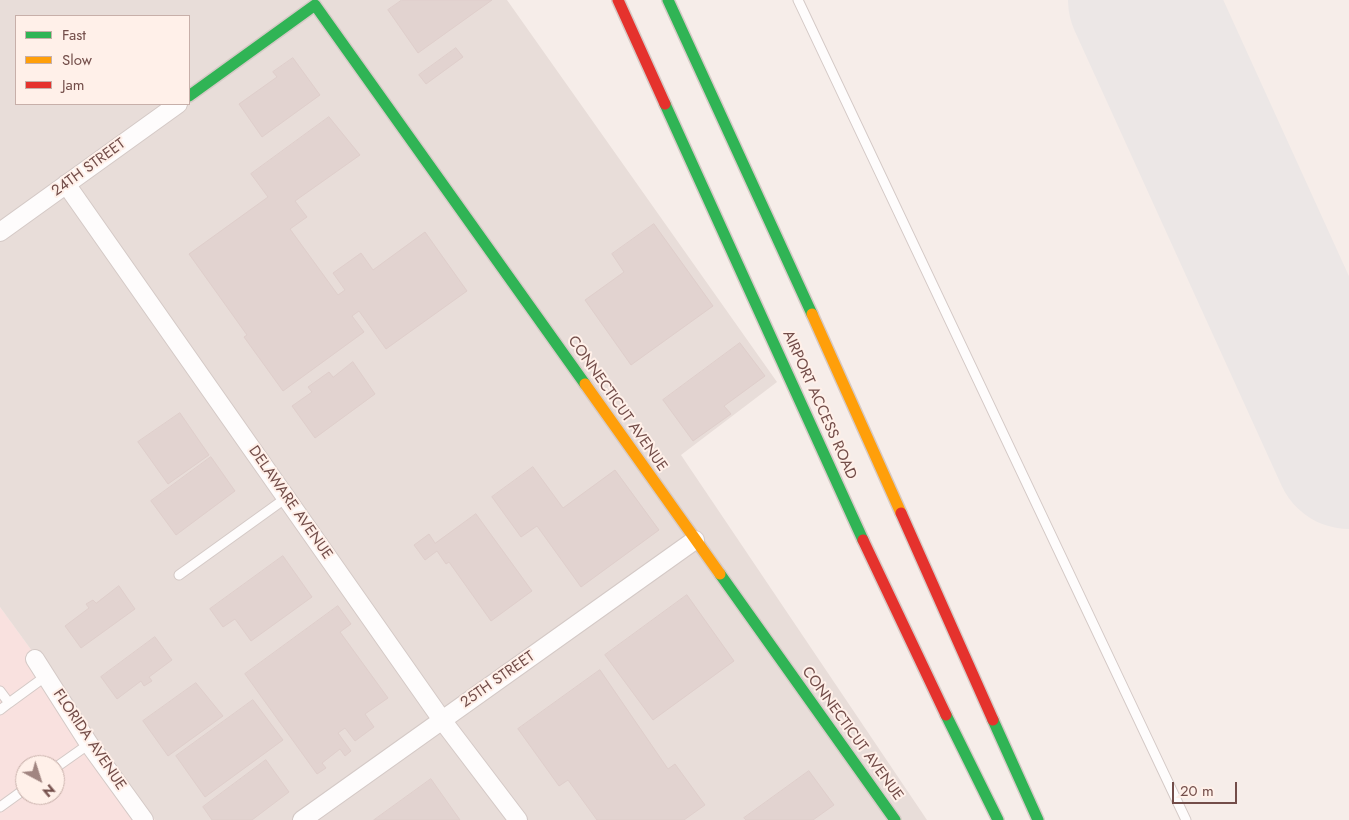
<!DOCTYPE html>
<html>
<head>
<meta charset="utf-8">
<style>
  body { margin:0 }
  #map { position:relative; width:1349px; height:820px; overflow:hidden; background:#f6ede9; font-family:Jost,sans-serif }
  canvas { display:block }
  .legend { position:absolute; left:15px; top:15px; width:175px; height:90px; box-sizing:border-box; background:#fff0e9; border:1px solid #c7afa9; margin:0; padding:6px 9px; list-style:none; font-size:15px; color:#734d49 }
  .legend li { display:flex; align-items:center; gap:10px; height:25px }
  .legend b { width:25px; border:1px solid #c7afa9 }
  .north { position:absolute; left:15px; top:755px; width:50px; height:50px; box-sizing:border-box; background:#fff0e9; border:1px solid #c7afa9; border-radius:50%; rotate:140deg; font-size:14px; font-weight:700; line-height:20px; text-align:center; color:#734d49 }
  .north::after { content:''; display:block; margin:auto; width:18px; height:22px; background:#a18581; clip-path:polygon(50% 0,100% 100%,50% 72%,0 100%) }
  .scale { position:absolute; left:1172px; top:782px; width:65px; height:22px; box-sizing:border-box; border:2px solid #734d49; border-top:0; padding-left:6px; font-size:15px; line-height:18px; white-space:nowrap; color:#734d49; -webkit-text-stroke:4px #fff0e9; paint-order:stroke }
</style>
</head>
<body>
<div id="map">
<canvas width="1349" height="820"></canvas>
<ul class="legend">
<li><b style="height:6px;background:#30b455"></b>Fast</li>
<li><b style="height:6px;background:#ff9f0a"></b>Slow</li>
<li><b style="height:6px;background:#e5322d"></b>Jam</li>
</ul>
<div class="north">N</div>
<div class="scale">20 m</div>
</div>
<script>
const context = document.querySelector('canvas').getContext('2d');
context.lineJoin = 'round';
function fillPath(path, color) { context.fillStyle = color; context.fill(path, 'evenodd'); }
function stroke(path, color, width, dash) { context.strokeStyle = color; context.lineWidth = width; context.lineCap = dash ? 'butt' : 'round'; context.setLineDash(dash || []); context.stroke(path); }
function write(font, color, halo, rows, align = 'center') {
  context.font = font + ' Jost,sans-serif'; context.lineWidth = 4; context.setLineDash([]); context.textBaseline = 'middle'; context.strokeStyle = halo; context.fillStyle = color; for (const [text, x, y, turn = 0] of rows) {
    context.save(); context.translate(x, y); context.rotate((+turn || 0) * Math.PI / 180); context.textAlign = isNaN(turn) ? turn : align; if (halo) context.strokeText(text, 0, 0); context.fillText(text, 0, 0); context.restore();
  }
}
fillPath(new Path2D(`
  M0 607 155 820H0ZM25 765H55V795H25Z`), '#f9e1df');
fillPath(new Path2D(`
  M0 0H507L777 382 681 455 927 820H155L0 607ZM16 16H189V104H16Z`), '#e8ddd9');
stroke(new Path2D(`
  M1142 0 1349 455`), '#ece7e6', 148);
const building = new Path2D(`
  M402 0H492L418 53 388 10Z
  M456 48 463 57 426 84 419 75Z
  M293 58 320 95 262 137 239 104 277 77 273 72Z
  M329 117 360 155 295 201 307 217 290 229 338 295 345 290 333 273 361 253 373 270 425 232 467 291 386 349 359 311 352 316 364 332 283 391 244 337 247 335 189 254 268 197 251 174Z
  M654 224 713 306 631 365 585 300 624 272 612 254Z
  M740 343 765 376 724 406 731 414 693 441 663 400Z
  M353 362 375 394 315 438 292 406 312 392 308 387 329 372 333 377Z
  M180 413 209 455 168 484 138 442Z
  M211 457 235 491 176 535 151 501Z
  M533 467 563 508 615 470 659 530 581 587 537 526 521 537 492 497Z
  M476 514 532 591 491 621 449 562 446 564 437 551 425 560 414 545 429 534 435 543Z
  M283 556 312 597 251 641 235 619 223 627 210 609Z
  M119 586 135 609 81 648 65 626 89 608 86 604 93 600 96 603Z
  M687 595 734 661 653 720 605 655Z
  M338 606 351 624 340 632 388 698 365 714 374 727 355 741 345 728 338 733 351 751 345 756 340 749 322 763 326 768 317 774 245 674Z
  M155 637 172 660 149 677 152 681 144 686 141 681 117 699 101 677Z
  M600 670 668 769 675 764 705 805 684 820H597L568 780 559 786 518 729Z
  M196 683 223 716 168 756 143 721Z
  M253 700 283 740 205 797 176 756Z
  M266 760 289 792 252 820H212L203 807Z
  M809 771 834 805 813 820H746L744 818Z
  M431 779 460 820H374Z`);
fillPath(building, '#e2d3d0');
stroke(building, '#dfcecb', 1);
const lane = new Path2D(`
  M798 0 1186 820
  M179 575 286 498
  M0 691 9 703 0 710
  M9 703 46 676
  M55 768 89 744
  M0 807 25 789`);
const street = new Path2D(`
  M66 184 442 720 518 820
  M0 232 178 104
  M35 659 89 744 144 820
  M302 820 695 540`);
const fast = new Path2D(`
  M668 0 812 314
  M189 96 315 5 585 384
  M665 104 863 540
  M720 574 895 820
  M946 715 998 820
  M993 720 1038 820`);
const slow = new Path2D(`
  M812 314 901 513
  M585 384 720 574`);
const jam = new Path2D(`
  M618 0 665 104
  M901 513 993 720
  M863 540 946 715`);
stroke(lane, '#d4c9c6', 11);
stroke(street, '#d4c9c6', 20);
stroke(fast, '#d6cac6', 14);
stroke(slow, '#d6cac6', 14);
stroke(jam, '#d6cac6', 14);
stroke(lane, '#fefcfc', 9);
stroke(street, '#fefcfc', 18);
stroke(fast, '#30b455', 11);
stroke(slow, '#ff9f0a', 11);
stroke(jam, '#e5322d', 11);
write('15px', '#734d49', '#fff0e9', [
  ["24TH STREET",89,168,-36],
  ["CONNECTICUT AVENUE",617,404,55],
  ["AIRPORT ACCESS ROAD",819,405,66],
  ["DELAWARE AVENUE",290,503,55],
  ["25TH STREET",498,680,-35],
  ["CONNECTICUT AVENUE",852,734,54],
  ["FLORIDA AVENUE",89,740,56]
]);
</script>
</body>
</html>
